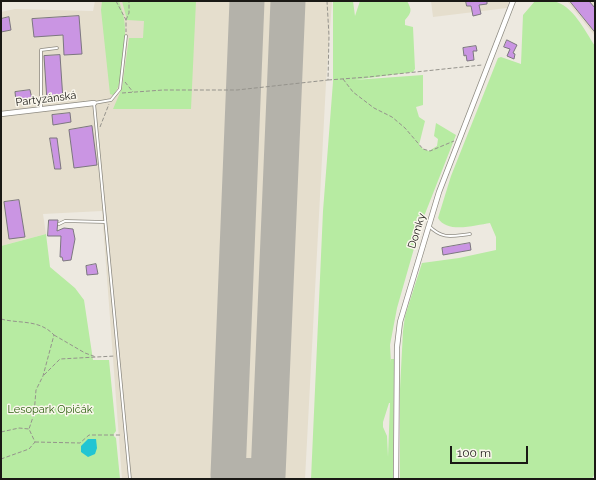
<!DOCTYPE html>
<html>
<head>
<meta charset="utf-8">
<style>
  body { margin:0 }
  #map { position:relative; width:596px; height:480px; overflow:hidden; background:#ede9e0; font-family:Raleway,sans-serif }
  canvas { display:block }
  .frame { position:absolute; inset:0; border:2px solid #1a1915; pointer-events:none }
  .scale { position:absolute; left:450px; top:446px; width:78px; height:18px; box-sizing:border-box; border:2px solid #1a1915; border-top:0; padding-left:5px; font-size:12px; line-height:14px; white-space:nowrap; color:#1a1915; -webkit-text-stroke:3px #faf7ed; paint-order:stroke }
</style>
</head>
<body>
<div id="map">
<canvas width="596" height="480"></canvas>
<div class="frame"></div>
<div class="scale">100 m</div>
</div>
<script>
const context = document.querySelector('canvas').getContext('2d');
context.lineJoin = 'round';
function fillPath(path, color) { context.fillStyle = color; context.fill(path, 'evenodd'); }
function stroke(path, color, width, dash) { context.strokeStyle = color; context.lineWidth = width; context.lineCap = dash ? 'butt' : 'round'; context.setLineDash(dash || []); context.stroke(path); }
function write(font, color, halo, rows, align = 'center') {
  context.font = font + ' Raleway,sans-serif'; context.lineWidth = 3; context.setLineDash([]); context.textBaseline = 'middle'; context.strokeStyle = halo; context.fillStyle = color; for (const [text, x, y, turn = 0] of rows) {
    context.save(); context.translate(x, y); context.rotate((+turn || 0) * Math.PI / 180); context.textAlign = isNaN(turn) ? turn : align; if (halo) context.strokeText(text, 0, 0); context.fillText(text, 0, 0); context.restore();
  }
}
fillPath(new Path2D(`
  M95 1H332L326 83 305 479H122L102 211 43 214 46 234 1 246V12L15 9 93 11Z
  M431 1H509L507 8 433 17Z
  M567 1H595V36Z`), '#e5decd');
fillPath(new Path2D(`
  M102 1H119C121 7 123 13 124 19 127 33 124 87 113 95L110 94 101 10Z
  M122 1H196L191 109H113L122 88 129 38H143L144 21 127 20Z
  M333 1H353L355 16 360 1H407C412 10 412 12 405 20V25L413 27 415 69 413 72 354 80 423 75V105L416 107 419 117 425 121 419 145 423 149 429 151 437 146 438 139 434 136 436 123 456 135 421 224 397 308 390 345 391 363V359H394L393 479H311L323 211 333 82ZM389 403H390L388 457 387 436 383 427V422Z
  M535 1C540 1 548 0 553 1 573 5 585 31 595 46L594 475 592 479H400V389L403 331 405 316 422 263 459 258 496 250V237L490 223C476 225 447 234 438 218L451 176 498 58 501 57 521 64 523 15Z
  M46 234 50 267 75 288 84 300 93 360H109L116 431 113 435 116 438 120 479H1V246Z`), '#b7eba2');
fillPath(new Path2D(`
  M88 439H96L97 448 95 454 88 457 81 452V446Z`), '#21c5d3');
stroke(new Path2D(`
  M247 1 228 475 268 476 288 1`), '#b4b2aa', 35);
const building = new Path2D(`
  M466 1H487V4L479 5 481 14 473 16 471 6H467Z
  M570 1H589L595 8V32Z
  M79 16 82 54 64 55 63 35 34 37 32 19Z
  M9 17 11 30 1 32V19Z
  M507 40 517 45 513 53 515 54 514 59 507 56 510 49 504 47Z
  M476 46 477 51H473L474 60 467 61 466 55 464 56 463 48Z
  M60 55 63 100 47 101 44 56Z
  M30 90 32 99 16 101 15 92Z
  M70 113 71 122 53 125 52 115Z
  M92 126 97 165 74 168 69 130Z
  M50 138H57L61 169H55Z
  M19 200 25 237 9 239 4 202Z
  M49 220H58L57 231 64 228 73 229 75 239 71 260 63 261 62 257H60L61 236H48Z
  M470 243 471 250 443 255 442 248Z
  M96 264 98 274 87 275 86 266Z`);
fillPath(building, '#ca95e3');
stroke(building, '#7c777f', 1);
const lane = new Path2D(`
  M126 36 120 89 111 100 94 103 130 479
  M41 109V50L57 48
  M59 224 65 221 105 222
  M429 226C443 240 452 236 470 234`);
const street = new Path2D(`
  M1 114 94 103
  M396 479 397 347 400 322 439 192 513 1`);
stroke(lane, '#8e8b82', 3.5);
stroke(street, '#8e8b82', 6);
stroke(new Path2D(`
  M116 1 126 20V32
  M126 20 129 13V1
  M343 79 353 92 374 108 392 117 405 128 423 149 430 151 454 141
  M328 80 368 77 482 65
  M125 82 133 92
  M122 93 163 90H237L328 80 329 36 327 1
  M100 127 109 104
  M1 319C20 324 39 319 54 335L43 376 36 390 34 414 29 429
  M54 335 85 353 96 357
  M44 375 60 359 115 356
  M1 432 19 428 29 429 35 442 29 449 1 459
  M35 442 80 443 89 435H121`), '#95938c', 1, [4, 2]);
stroke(lane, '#fff', 2);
stroke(street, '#fff', 4.5);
write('11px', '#1a1915', '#faf7ed', [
  ["Partyzánská",46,99,-7],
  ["Domky",417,231,-73]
]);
write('11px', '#316414', '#faf7ed', [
  ["Lesopark Opičák",50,410]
]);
</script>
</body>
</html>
